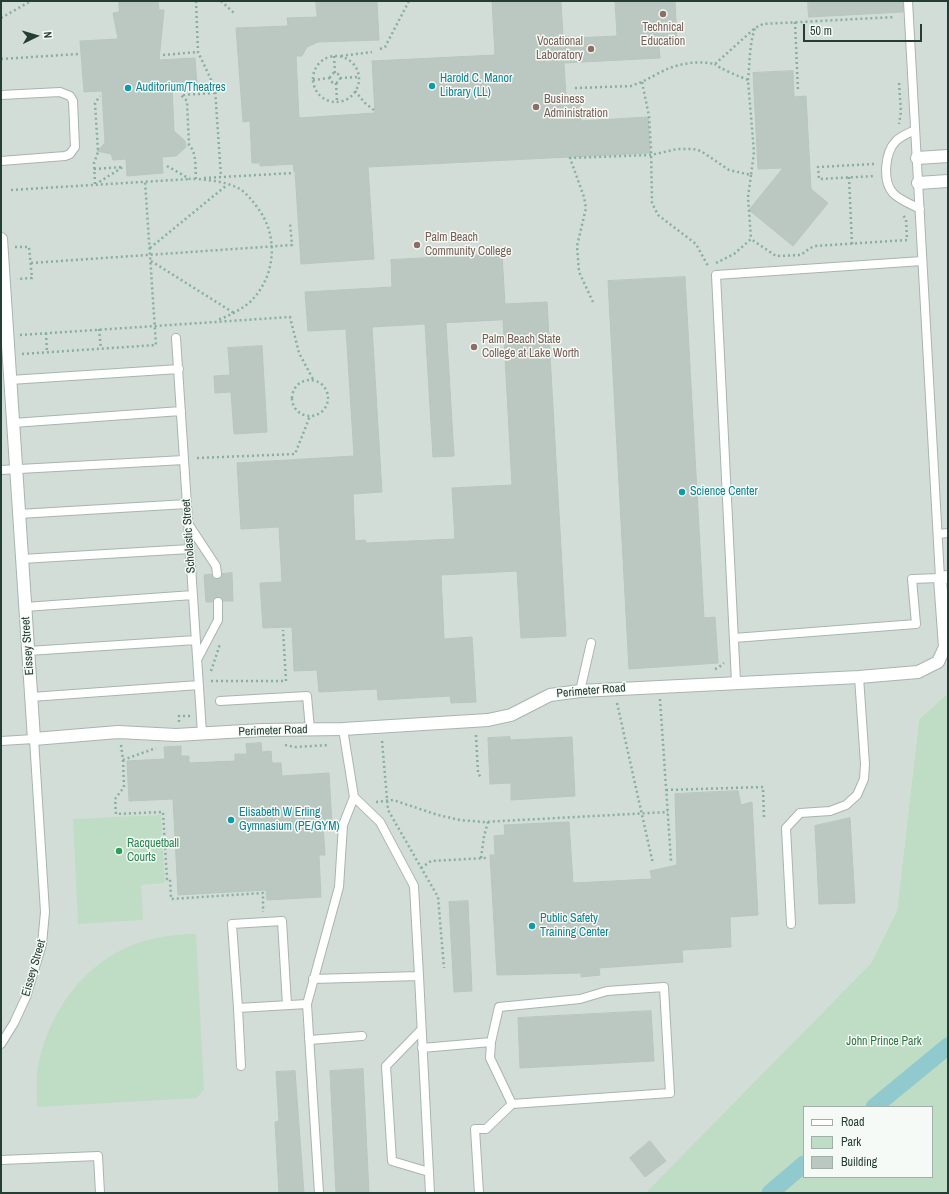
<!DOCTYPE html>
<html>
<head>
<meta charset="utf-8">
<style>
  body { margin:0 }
  #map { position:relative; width:949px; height:1194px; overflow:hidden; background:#e5ede9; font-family:"Archivo Narrow",sans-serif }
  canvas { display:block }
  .frame { position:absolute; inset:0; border:2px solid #243e35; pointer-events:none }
  .legend { position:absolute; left:803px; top:1106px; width:130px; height:72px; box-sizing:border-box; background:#f5faf7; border:1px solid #a1afa9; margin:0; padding:5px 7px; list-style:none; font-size:12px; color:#243e35 }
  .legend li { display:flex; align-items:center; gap:8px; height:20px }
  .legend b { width:20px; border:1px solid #a1afa9 }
  .north { position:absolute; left:16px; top:16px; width:40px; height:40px; -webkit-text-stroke:3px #f5faf7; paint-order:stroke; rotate:85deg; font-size:11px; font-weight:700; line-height:16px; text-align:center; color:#243e35 }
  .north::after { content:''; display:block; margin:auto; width:14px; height:18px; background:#243e35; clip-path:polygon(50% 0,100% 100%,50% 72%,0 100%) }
  .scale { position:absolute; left:803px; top:24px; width:119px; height:18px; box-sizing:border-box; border:2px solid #243e35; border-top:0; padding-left:5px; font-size:12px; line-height:14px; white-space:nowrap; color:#243e35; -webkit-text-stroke:3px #f5faf7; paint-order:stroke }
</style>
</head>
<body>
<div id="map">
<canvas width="949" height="1194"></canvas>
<div class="frame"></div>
<ul class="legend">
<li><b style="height:5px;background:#fff"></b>Road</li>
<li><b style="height:11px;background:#bfddc4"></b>Park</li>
<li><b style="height:11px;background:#bac8c1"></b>Building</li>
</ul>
<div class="north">N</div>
<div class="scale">50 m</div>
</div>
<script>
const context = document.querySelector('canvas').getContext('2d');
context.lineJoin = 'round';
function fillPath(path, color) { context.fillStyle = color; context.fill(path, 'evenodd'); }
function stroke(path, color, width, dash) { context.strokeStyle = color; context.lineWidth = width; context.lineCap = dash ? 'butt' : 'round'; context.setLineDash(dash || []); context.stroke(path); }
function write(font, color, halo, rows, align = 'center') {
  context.font = font + ' "Archivo Narrow",sans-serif'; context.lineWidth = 3; context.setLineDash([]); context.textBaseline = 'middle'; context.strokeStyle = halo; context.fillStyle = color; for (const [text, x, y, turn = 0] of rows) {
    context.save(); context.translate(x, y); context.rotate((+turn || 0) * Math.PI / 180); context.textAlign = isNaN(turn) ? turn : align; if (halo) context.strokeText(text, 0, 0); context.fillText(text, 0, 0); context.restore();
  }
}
fillPath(new Path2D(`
  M1 1H948V693L919 719 897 910 871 963 645 1193H1Z`), '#d3ddd7');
fillPath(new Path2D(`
  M948 693V1193H645L871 963 897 910 919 719ZM804 1107H932V1177H804Z
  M161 815 165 883 141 885 143 920 78 924 73 819Z
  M186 934H196L204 1089 197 1098 37 1107C37 1096 36 1084 37 1073 46 1013 86 957 147 940 160 937 173 935 186 934Z`), '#bfddc4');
stroke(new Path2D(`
  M874 1107 948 1046
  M770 1193 804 1164`), '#90cacf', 17);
const building = new Path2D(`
  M119 1H158L159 10H164L159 60 195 58 197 85 172 87 174 131 185 141 186 147 176 156 162 157 163 173 127 176 126 159 113 160 111 154 97 151 105 143 102 91 84 92 80 41 118 39 113 13 119 12Z
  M316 1H377L379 40 318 42 307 47 302 56H296L299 118 375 113 372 61 495 55 492 1H561L563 36 574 38 617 36 615 1H675L677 44 659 45 660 58 564 63 566 97 580 96 581 121 648 117 650 153 368 167 374 259 301 264 295 171H294L293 164 260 166V163H252L250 121 243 122 236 28 288 26 287 18 317 17Z
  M808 1H903V12L809 17Z
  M793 71 794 97 806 96 811 189 828 203 793 246 749 210 783 168 758 169 753 73Z
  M502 254 505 304 547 302 566 636 521 638 517 571 441 575 444 639 472 637 476 702 451 703 450 696 378 700 377 689 319 692 317 670 294 671 292 627 263 628 260 583 282 582 279 527 241 529 237 463 354 456 346 329 308 331 305 292 392 287 391 260ZM503 320 512 485 452 488 455 539 366 543 365 540 355 541 353 494 382 492 372 327 425 324 433 457 454 456 446 323Z
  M685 277 704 618 715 617 718 663 629 669 608 281Z
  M262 346 267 432 234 434 231 392 215 393 214 376 230 375 228 348Z
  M232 573 233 601H223L221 597H218L213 599 212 602H206L204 575 211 574 213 578 217 579 221 578 222 574Z
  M510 737V740L572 737 575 796 511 800V783L490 784 488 738Z
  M261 743 262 752 271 751 272 763H281L282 776 329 773 332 825 323 826 325 855H319L321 897 267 900 266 890 178 895 173 799 129 801 127 761 165 759 164 747 181 746V756H189V763L235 761V754H247L246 744Z
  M738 791 741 805 752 802 758 915 730 917 731 947 682 950 683 962 599 968 600 975 581 977V973L497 975 490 855H495L494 836 505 835 504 825 569 822 573 883 652 879 650 871 677 865 675 794Z
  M850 818 855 903 819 904 815 826Z
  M468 901 472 991 454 992 449 902Z
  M651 1011 654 1061 520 1068 518 1018Z
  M363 1069 369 1193H336L330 1071Z
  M295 1071 304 1193H279L275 1122 279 1121 276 1072Z
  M650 1141 666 1161 645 1177 630 1158Z`);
fillPath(building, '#bac8c1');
stroke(building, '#b7c7bf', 1);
const lane = new Path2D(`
  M1 95 60 92 70 96 73 101 75 147 70 154 65 156 1 161
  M915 130C909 133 901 136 896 141 885 152 882 181 893 193 899 200 911 204 920 209
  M176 338 202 733
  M10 380 179 369
  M13 423 181 411
  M1 470 184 460
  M19 514 187 504
  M189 525 216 566 217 574
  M938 534 948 533
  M22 559 190 549
  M25 607 193 595
  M734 638 916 624 912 579 940 578 908 1
  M28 651 196 640
  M198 658 218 620V602
  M736 682 716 275 922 261
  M580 691 591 643
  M31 697 199 685
  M220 701 307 696 310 729
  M1 741 34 739 45 912 42 944 26 997 14 1023 1 1044
  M791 924 786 828 800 813 830 811 846 805 857 795 864 779 865 764 859 677
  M419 976 430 1193
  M313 979 419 976 414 886 380 822 354 797
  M307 1004 319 1193
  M238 1008 232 924 282 921 287 1005
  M421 1030 386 1066 392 1161 429 1172
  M309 1040 362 1036
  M422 1048 491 1042 499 1007 580 999 607 991 664 987 670 1093 512 1104 490 1058 491 1042
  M241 1066 238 1008 307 1004 339 887 343 825 354 797 343 729
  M1 1160 98 1156 100 1193
  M479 1193 475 1129H486L512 1104`);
const street = new Path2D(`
  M917 158 948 156
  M918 183 948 181
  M1 239 34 739 118 732 176 735 262 730 343 729 488 720 511 715 550 695 580 691 859 677 918 672 938 662 945 647 940 578 948 577`);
stroke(lane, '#a7b5af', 10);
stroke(street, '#a7b5af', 14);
stroke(new Path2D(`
  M196 1 198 52 215 88 221 177
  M221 1 234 13
  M1 18 31 1
  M795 22 798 91
  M380 49 385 47 409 1
  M163 55 198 52
  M334 56 335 73
  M341 56 372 52
  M313 79a23 23 0 1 1 46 0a23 23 0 1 1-46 0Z
  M1 59 78 54
  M330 78a5 5 0 1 1 10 0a5 5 0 1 1-10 0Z
  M340 78 358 77
  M313 80 330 78
  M748 80C750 63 749 45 755 28
  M642 82 649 116 651 149 652 203 658 215 696 244 708 266
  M336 83 337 102
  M899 83 901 112 899 124
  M575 88 631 86C640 83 648 79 657 74 675 64 695 60 715 64L755 28 763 24 895 17
  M355 91 365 103 375 111
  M215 93 181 95 187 101 189 145C197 153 195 168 196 179 211 180 227 182 240 189 247 194 252 200 257 207 279 235 276 276 251 301 241 310 229 316 217 320
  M874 164 818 167 819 179 875 176
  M167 166 190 179H197
  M94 169 123 167 96 184
  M751 175 748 197 751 239
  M849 177 852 244
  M204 178 294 173
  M95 184 94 163 98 152 95 103 100 96
  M11 190 190 179
  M15 247H29L32 278 17 279
  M150 248 227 185
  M151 261 234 313
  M31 263 292 245 290 223
  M716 263 734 254 751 239 776 256 801 255 810 248 815 246 907 240 906 219 902 214
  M593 302 579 272 577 246 586 208 584 197 570 158 651 155 677 149H693L701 151 729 170 751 175 754 152 748 80C741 77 718 68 715 64
  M99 329 101 349
  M46 333 47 353
  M20 335 290 317 299 353 314 381
  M22 354 156 345 145 181
  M292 398a18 18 0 1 1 36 0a18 18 0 1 1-36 0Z
  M197 458 295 454 310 416
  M715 669 718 668 724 663
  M211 671 220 644
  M211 681H286L283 630
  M660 699 671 861
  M617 703 653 864
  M179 722V716H190
  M476 735 478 773 481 778
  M382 741 388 810 438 897 444 968
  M121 745 123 760 156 748
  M285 745 295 747 329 745
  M123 760 124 787 115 799 116 814 163 812 167 879H170L171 899 263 893V912
  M666 790 763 787 764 819
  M376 802 393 800 438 815 460 820 483 822 668 812
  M481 858 484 836 488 822
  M421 868 431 861 486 858`), '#87af9f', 2.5, [2, 3]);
stroke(lane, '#fff', 8);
stroke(street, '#fff', 12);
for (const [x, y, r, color] of [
  [663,14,4,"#8d6e63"],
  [591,49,4,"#8d6e63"],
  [432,86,4,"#0f9aa8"],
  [128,88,4,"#0f9aa8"],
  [536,107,4,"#8d6e63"],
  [417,245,4,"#8d6e63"],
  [474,347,4,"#8d6e63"],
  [682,492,4,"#0f9aa8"],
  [231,820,4,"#0f9aa8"],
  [119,851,4,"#2e9e5b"],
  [532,926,4,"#0f9aa8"]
]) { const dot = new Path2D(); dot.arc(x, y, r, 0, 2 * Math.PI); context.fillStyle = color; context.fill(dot); stroke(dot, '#f5faf7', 1.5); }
write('12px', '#785e54', '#f5faf7', [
  ["Technical",663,28,"center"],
  ["Education",663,42,"center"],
  ["Vocational",583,42,"right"],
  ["Laboratory",583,56,"right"],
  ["Business",544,100],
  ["Administration",544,114],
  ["Palm Beach",425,238],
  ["Community College",425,252],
  ["Palm Beach State",482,340],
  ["College at Lake Worth",482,354]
], 'left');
write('12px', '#0d838f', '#f5faf7', [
  ["Harold C. Manor",440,79],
  ["Library (LL)",440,93],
  ["Auditorium/Theatres",136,88],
  ["Science Center",690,492],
  ["Elisabeth W Erling",239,813],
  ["Gymnasium (PE/GYM)",239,827],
  ["Public Safety",540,919],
  ["Training Center",540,933]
], 'left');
write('12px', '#243e35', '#f5faf7', [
  ["Scholastic Street",189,536,-94],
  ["Eissey Street",28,646,-94],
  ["Perimeter Road",591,691,-5],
  ["Perimeter Road",273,731,-2],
  ["Eissey Street",34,968,-74]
]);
write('12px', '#27864d', '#f5faf7', [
  ["Racquetball",127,844],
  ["Courts",127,858]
], 'left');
write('12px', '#307345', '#f5faf7', [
  ["John Prince Park",884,1042]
]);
</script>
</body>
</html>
